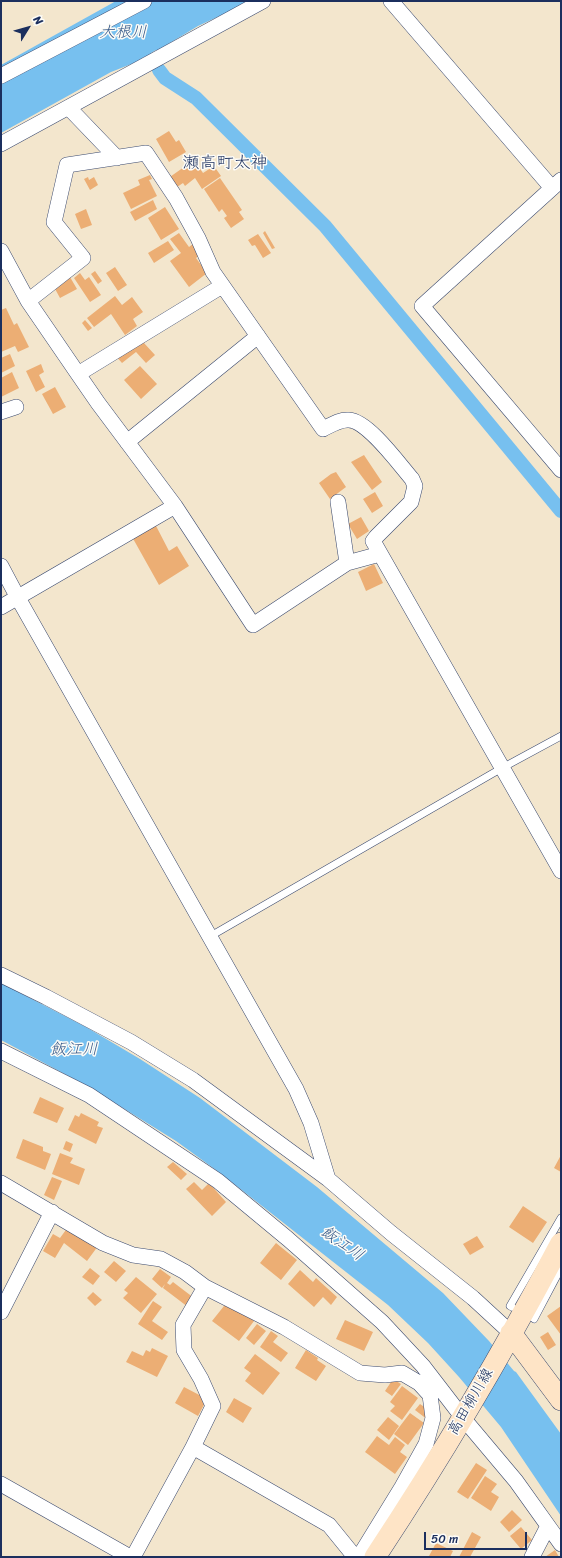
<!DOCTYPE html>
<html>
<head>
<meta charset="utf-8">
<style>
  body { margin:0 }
  #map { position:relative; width:562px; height:1558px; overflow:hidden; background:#f3e6cd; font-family:Sriracha,sans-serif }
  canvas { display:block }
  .frame { position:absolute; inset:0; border:2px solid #1b2f5e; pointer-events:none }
  .north { position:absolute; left:8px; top:8px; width:40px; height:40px; -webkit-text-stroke:3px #fdfcf7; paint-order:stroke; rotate:53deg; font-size:11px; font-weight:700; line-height:16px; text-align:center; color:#1b2f5e }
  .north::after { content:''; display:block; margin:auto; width:14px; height:18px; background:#1b2f5e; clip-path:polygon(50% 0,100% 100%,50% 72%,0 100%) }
  .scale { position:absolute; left:424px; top:1532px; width:103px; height:18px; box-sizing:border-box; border:2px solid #1b2f5e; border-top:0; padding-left:5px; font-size:12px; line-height:14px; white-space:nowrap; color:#1b2f5e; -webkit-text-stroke:3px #fdfcf7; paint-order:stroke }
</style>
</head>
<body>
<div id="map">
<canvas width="562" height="1558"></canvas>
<div class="frame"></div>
<div class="north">N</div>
<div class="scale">50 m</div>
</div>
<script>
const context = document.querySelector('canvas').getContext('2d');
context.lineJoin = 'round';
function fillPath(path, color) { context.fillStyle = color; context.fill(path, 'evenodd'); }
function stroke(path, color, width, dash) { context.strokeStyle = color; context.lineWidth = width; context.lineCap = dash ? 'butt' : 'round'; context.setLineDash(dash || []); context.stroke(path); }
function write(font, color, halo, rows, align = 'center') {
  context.font = font + ' Sriracha,"Klee One",sans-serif'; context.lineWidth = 3; context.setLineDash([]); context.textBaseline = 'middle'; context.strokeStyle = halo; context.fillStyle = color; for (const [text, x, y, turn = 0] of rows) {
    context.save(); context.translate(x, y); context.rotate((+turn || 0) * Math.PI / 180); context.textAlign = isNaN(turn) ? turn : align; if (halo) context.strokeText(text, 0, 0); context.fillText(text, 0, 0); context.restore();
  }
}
fillPath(new Path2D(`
  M116 1H252L198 26 165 46 160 54 156 50 151 53 152 55 144 57 134 63 111 72 1 133V65Z
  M1 983 86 1027 140 1059 200 1098 317 1187 443 1293 489 1341 514 1371 516 1372 561 1434V1516L501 1427 459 1377 428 1343 388 1305 220 1173 176 1141 89 1087 1 1040Z`), '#77c0ef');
stroke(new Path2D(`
  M159 70 165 78 196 98 325 226 561 511`), '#77c0ef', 14);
fillPath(new Path2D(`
  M169 131 176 142 179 140 186 152 169 162 156 139Z
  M194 160 203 173 214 166 221 176 202 189 195 178 185 186 183 183 174 189 167 179Z
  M150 175 152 179 149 180 157 196 131 209 123 193 140 185 138 180Z
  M88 177 89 180 94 177 98 185 90 190 84 179Z
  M220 178 242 210 239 212 244 219 231 228 224 218 227 216 222 209 219 212 204 189Z
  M153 200 157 209 135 221 130 212Z
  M165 207 179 229 161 240 148 218Z
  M86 209 92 225 81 229 75 214Z
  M265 231 275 248 272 249 263 233Z
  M179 233 189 247 193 244 200 255 196 258 207 273 189 287 170 261 181 253 170 239Z
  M258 234 271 253 263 258 255 245 252 246 248 240Z
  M168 241 174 250 154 263 148 253Z
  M115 267 127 285 118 291 106 273Z
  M95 271 102 281 98 284 91 274Z
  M80 273 85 280 89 277 101 295 90 302 74 278Z
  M70 277 77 289 60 298 54 287Z
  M115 296 122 305 132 297 143 312 133 319 137 326 125 335 111 314 94 327 87 318Z
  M6 308 14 325 17 323 29 347 18 352 15 346 1 352V310Z
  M85 320 92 328 88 331 82 323Z
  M150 337 144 343 155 355 146 363 136 352 122 363 115 355Z
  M10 354 15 366 1 373V358Z
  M41 364 44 372 39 375 45 387 36 392 26 371Z
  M140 366 157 384 141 399 124 380Z
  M12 372 19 388 1 397V378Z
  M55 387 66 407 53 414 42 394Z
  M364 455 382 482 372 490 351 462Z
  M336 472 346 487 330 499 319 483 331 474Z
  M375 492 383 506 372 513 363 499Z
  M361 517 369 531 357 539 348 524Z
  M154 522 169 551 177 546 189 566 159 585 131 535Z
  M374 564 383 583 366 591 358 572Z
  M40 1097 64 1108 57 1123 33 1113Z
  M81 1113 99 1122 97 1126 103 1128 96 1144 68 1130 75 1115 79 1117Z
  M23 1139 43 1147V1151L51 1154 45 1170 16 1158Z
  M66 1141 73 1144 70 1152 63 1149Z
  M60 1153 73 1158 70 1163 85 1169 79 1185 52 1174Z
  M561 1155V1172L554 1168Z
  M173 1162 187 1174 181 1180 167 1167Z
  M52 1177 62 1181 54 1200 44 1195Z
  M194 1182 202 1190 209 1183 226 1202 212 1216 186 1189Z
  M523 1206 547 1222 533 1243 509 1227Z
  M71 1223 98 1246 87 1261 64 1243 55 1258 43 1251 53 1234 60 1238Z
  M477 1236 484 1247 470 1255 463 1244Z
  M276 1243 297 1260 281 1280 260 1263Z
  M114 1261 126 1271 116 1282 104 1272Z
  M90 1268 100 1276 93 1285 82 1277Z
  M160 1269 171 1277 167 1283 170 1285 173 1282 194 1298 188 1307 163 1288 165 1284 162 1288 152 1279Z
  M300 1270 313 1282 316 1278 337 1297 331 1305 323 1297 314 1307 288 1284Z
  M136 1277 157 1294 141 1313 123 1298 128 1293 124 1290Z
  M93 1292 102 1300 95 1306 87 1298Z
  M153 1301 162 1307 152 1321 168 1332 162 1340 138 1324Z
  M228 1301 254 1321 239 1341 212 1321Z
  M561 1306V1335L547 1316Z
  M345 1320 373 1332 364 1351 336 1339Z
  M257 1324 266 1331 254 1345 246 1338Z
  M271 1331 278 1336 273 1342 288 1353 281 1362 260 1347Z
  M548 1332 556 1345 548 1350 540 1337Z
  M152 1348 168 1356 157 1377 126 1362 132 1351 143 1356 146 1350 150 1352Z
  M306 1350 318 1358 317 1360 326 1366 316 1381 295 1368Z
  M255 1354 280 1373 263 1395 245 1381 251 1373 244 1368Z
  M393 1379 401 1384 392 1396 385 1391Z
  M402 1386 418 1398 402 1420 390 1411 395 1406 390 1402Z
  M184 1387 207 1399 198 1416 175 1403Z
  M234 1398 252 1408 243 1423 226 1412Z
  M420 1404 433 1413 428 1420 415 1410Z
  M410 1413 424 1423 408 1445 394 1434Z
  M388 1417 399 1426 389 1440 377 1430Z
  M377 1436 389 1445 395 1437 405 1445 400 1452 407 1457 395 1474 365 1452Z
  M476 1463 487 1470 468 1499 457 1492Z
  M485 1476 497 1484 491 1492 499 1497 491 1511 471 1498Z
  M512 1510 522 1520 509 1532 500 1522Z
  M521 1527 532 1540 521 1549 510 1536Z
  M472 1532 481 1537 470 1557H459Z
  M436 1543 453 1551 450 1557 429 1556Z
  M555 1550 559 1557H545Z`), '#ecae74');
const lane = new Path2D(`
  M209 937 502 768 561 736
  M512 1307 510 1306 561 1218
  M534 1319 561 1268`);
const street = new Path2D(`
  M391 1 552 188
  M1 76 144 1
  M69 108 117 158
  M1 144 263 1
  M561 180 422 306 561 470
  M1 251 28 301 78 374 98 403 175 506 1 607
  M28 301 83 258 54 222 67 165 146 153 176 198 198 238 213 272 323 429C331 425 340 419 349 420 368 421 399 464 412 479L415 486 411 502 376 537 373 541 561 871
  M78 374 222 286
  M1 412 16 407
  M127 442 258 336
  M338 502 347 563
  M175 506 253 625 347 563 380 554
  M1 566 18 598 296 1089 311 1123 328 1179
  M1 975 46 997 131 1042 193 1080 328 1179 391 1233 473 1298 511 1333
  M1 1051 89 1095 218 1181 288 1239 382 1322 423 1366 463 1418 516 1481 561 1544
  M1 1183 103 1243 133 1255 161 1259 185 1272 205 1287 284 1327 360 1373 385 1375 402 1373 419 1383 430 1395 433 1418 426 1444 402 1487 359 1557
  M1 1312 52 1212
  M193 1447 213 1406 201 1379 184 1350 183 1325 205 1287
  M1 1484 130 1557
  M133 1557 193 1447 329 1525 355 1557
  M532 1557 548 1526`);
const secondary = new Path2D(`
  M511 1333 561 1400
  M375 1557C442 1456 504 1351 561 1243`);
stroke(lane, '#3b4a6f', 8);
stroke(street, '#3b4a6f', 16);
stroke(secondary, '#3b4a6f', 22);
stroke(lane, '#fff', 7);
stroke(street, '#fff', 15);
stroke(secondary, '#fee4c6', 21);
write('15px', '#1b2f5e', '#fdfcf7', [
  ["高田柳川線",471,1402,-60]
]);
write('italic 16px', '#375a8a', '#fdfcf7', [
  ["大根川",123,33],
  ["飯江川",74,1050],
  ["飯江川",342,1244,35]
]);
write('17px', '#1b2f5e', '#fdfcf7', [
  ["瀬高町太神",225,164]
]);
</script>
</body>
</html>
